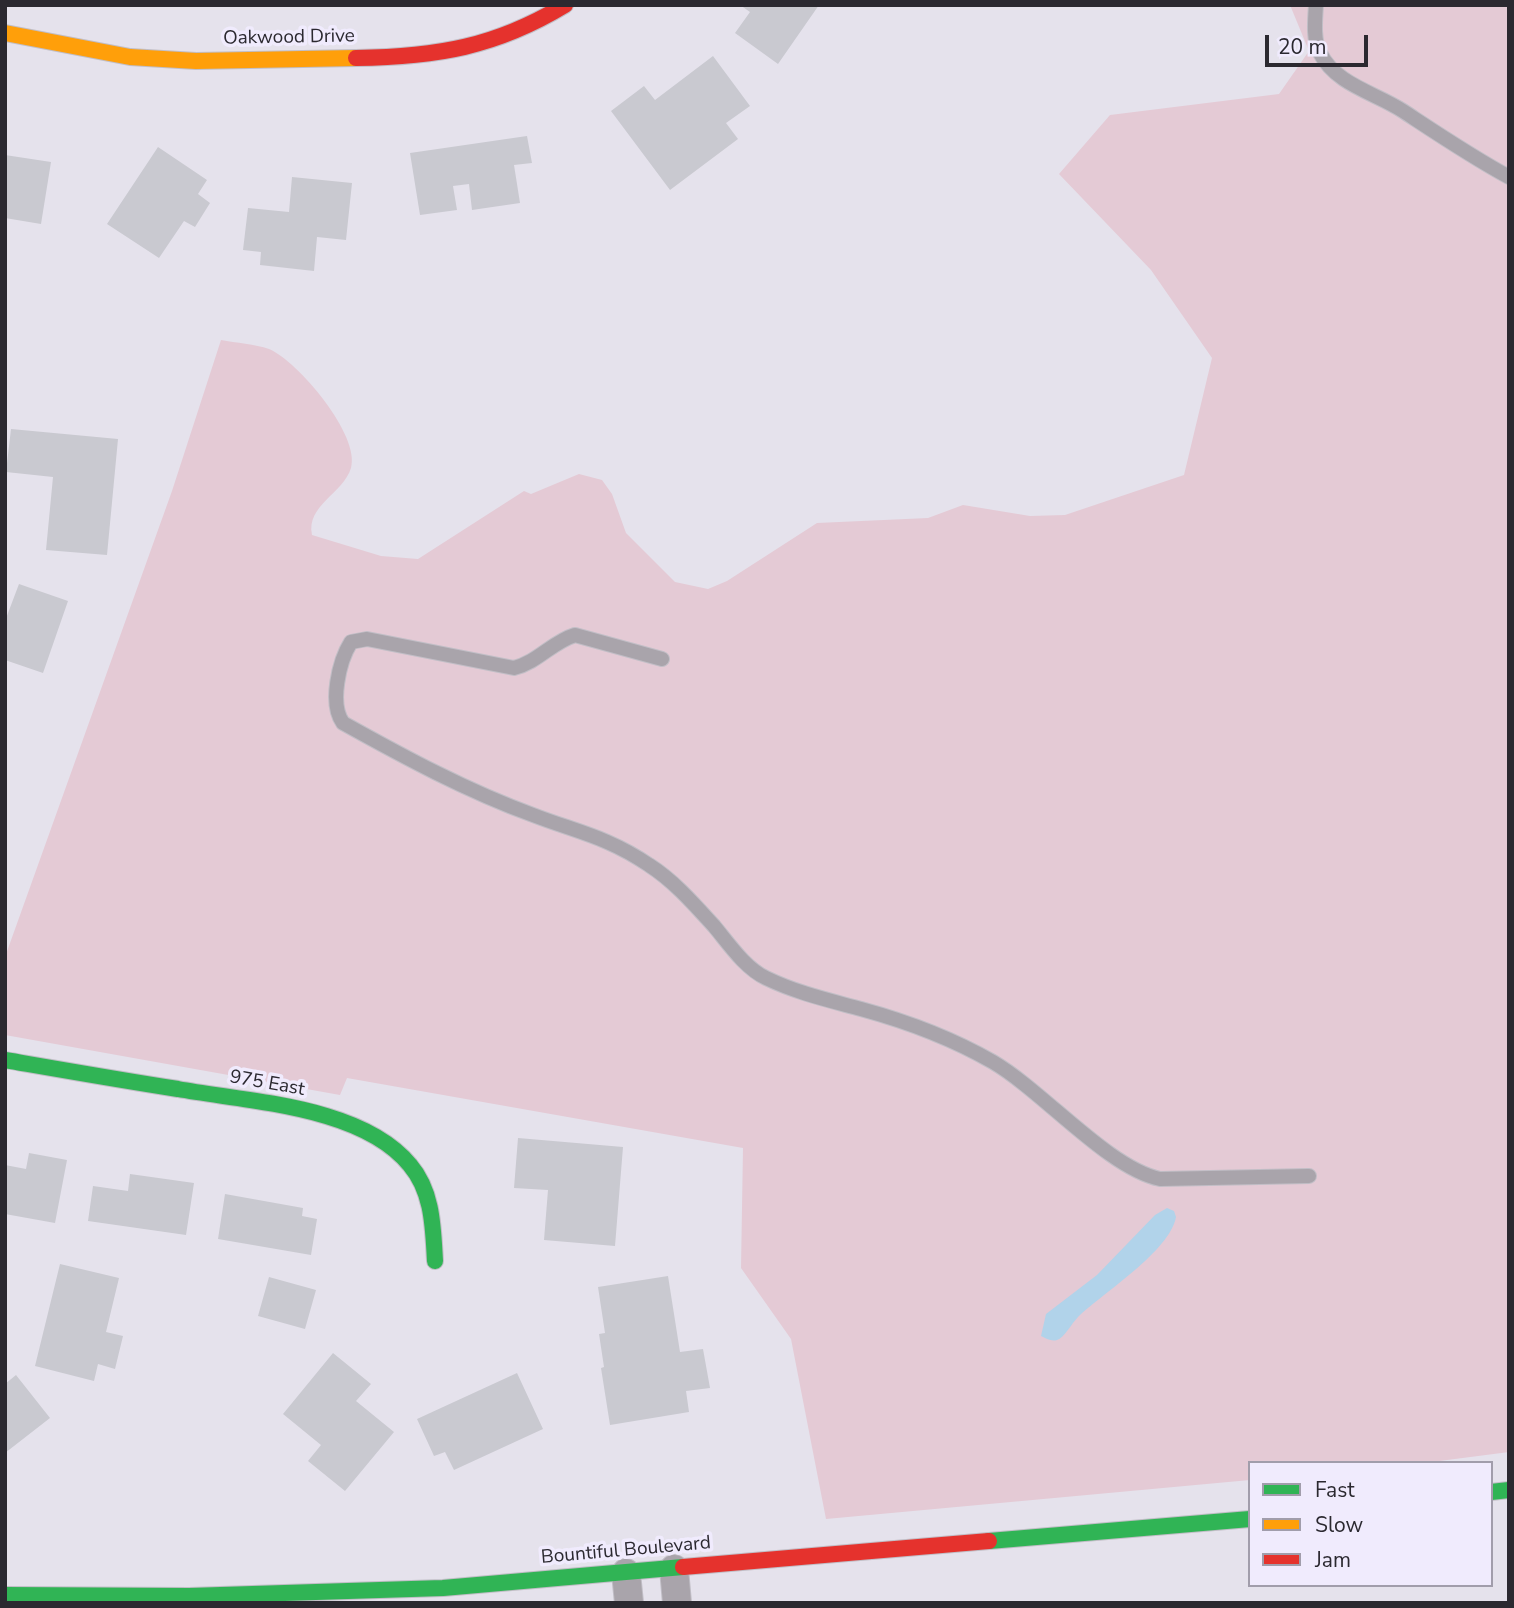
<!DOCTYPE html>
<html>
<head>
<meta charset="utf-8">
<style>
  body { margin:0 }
  #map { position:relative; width:1514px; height:1608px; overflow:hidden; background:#e5e2ec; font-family:"Nunito Sans",sans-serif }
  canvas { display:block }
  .frame { position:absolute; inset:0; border:7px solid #2b2930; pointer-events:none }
  .legend { position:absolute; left:1248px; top:1461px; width:245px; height:126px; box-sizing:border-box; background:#f0ebfd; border:2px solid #a19dab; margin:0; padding:9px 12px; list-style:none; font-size:21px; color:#2b2930 }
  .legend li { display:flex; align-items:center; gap:14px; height:35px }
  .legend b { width:35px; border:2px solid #a19dab }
  .scale { position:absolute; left:1265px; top:35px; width:103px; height:32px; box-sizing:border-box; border:4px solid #2b2930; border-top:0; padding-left:9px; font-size:21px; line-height:24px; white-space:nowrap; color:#2b2930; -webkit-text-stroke:5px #f0ebfd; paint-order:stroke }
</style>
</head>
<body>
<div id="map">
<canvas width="1514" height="1608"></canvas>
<div class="frame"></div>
<ul class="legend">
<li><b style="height:9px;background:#30b455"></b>Fast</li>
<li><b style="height:9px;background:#ff9f0a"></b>Slow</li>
<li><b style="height:9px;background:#e5322d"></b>Jam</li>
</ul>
<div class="scale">20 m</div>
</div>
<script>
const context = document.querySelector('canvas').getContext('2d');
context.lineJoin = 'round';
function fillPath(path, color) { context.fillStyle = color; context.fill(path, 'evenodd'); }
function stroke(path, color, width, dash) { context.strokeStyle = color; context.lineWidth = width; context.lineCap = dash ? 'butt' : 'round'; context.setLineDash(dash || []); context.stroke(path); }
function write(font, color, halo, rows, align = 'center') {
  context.font = font + ' "Nunito Sans",sans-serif'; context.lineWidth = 7; context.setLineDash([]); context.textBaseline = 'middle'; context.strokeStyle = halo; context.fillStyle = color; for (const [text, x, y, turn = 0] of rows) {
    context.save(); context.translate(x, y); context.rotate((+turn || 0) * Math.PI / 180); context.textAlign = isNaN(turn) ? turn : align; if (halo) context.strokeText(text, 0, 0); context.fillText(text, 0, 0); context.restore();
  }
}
fillPath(new Path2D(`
  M1290 5H1509V1452L1424 1463H1250V1480L826 1519 791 1339 741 1268 743 1148 347 1078 340 1095 5 1035V957L172 491 221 340C236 343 255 344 269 349 298 361 361 436 351 468 343 494 306 505 312 535L381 556 418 559 524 491 531 494 579 474 602 480 612 494 626 533 675 582 708 589 727 581 817 523 928 518 963 505 1030 516 1065 515 1184 475 1212 358 1151 270 1059 174 1110 115 1279 94 1309 51Z`), '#e4cad5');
fillPath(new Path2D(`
  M1167 1208 1174 1211 1176 1217C1170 1251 1103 1293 1078 1317 1072 1323 1064 1338 1057 1340 1051 1342 1046 1338 1041 1336L1046 1314 1097 1275 1155 1215Z`), '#b1d3ea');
fillPath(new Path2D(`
  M740 5H819L778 64 735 33 750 12Z
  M713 56 750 106 726 123 738 139 670 190 611 111 644 86 655 100Z
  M527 136 532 163 514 165 520 203 472 210 469 184 453 186 457 210 420 215 410 153Z
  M158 147 207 180 198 194 210 203 195 227 184 221 159 258 107 224Z
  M5 155 51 162 41 224 5 218Z
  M292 177 352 183 346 240 317 237 314 271 260 265 261 252 243 250 248 208 289 212Z
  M11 429 118 439 107 555 46 550 53 477 6 472Z
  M19 584 68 601 43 673 5 660V621Z
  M518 1138 623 1147 615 1246 544 1240 548 1190 514 1188Z
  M29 1153 67 1160 55 1223 5 1214V1165L26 1169Z
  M130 1174 194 1183 186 1235 88 1221 93 1186 128 1191Z
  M225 1194 303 1208 302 1216 317 1219 311 1255 218 1239Z
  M60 1264 119 1278 106 1332 123 1336 115 1369 98 1364 94 1381 35 1366Z
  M668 1276 680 1352 703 1349 710 1388 686 1391 689 1412 610 1425 601 1368 604 1367 599 1334 605 1333 598 1287Z
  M269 1277 316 1290 305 1329 258 1316Z
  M333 1353 371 1384 356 1401 394 1432 345 1491 308 1461 321 1445 283 1414Z
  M517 1373 543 1429 454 1470 445 1452 434 1456 417 1419Z
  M16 1375 50 1418 5 1453V1384Z`), '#c9c9d0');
const lane = new Path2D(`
  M1316 5C1315 20 1313 40 1320 53 1336 85 1376 93 1403 111 1438 134 1472 157 1509 177
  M662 659 575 635C552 642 538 662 514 668L367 639 351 642C339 661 329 704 343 723 404 757 467 791 533 815 577 832 608 837 649 865 674 881 694 904 714 926 729 944 745 968 766 978 797 993 828 1000 861 1009 905 1021 953 1039 993 1062 1044 1092 1108 1168 1160 1179L1309 1176`);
const street = new Path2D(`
  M674 1569 677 1603
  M626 1573 629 1603`);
const fast = new Path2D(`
  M5 1060C63 1070 120 1080 178 1089 249 1102 362 1106 410 1165 433 1192 433 1228 435 1261
  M1491 1492 1509 1490
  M989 1541 1250 1519
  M5 1595 189 1596 443 1588 683 1567`);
const slow = new Path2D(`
  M5 33 130 57 196 61 356 58`);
const jam = new Path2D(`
  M356 58C436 57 496 47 565 5
  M683 1567 989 1541`);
stroke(lane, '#c1bec6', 16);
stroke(street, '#c1bec6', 30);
stroke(fast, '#c1bec6', 18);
stroke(slow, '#c1bec6', 18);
stroke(jam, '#c1bec6', 18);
stroke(lane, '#a9a4ab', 14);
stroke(street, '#a9a4ab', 28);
stroke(fast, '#30b455', 16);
stroke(slow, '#ff9f0a', 16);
stroke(jam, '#e5322d', 16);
write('19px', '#2b2930', '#f0ebfd', [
  ["Oakwood Drive",289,38,-1],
  ["975 East",267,1084,10],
  ["Bountiful Boulevard",626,1551,-5]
]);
</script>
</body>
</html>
